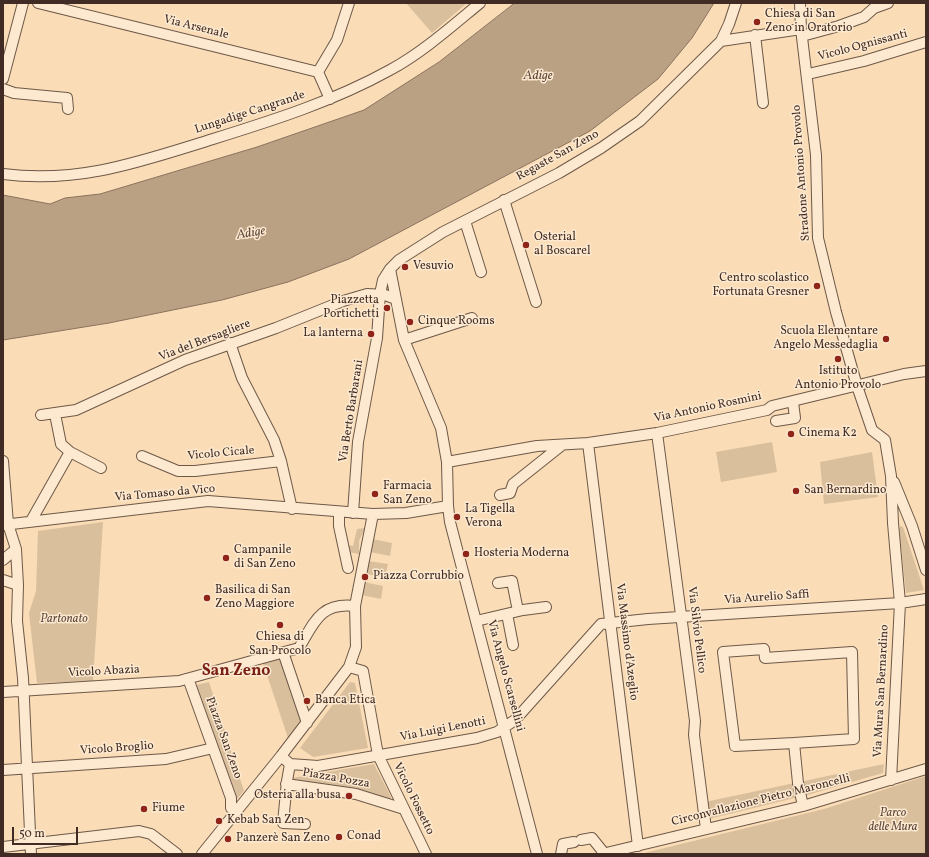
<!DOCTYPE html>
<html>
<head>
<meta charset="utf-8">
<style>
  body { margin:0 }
  #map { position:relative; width:929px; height:857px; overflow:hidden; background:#faddb6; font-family:Vollkorn,serif }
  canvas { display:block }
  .frame { position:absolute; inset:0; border:4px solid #402c24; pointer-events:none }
  .scale { position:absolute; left:12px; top:827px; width:66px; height:18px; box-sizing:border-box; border:2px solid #402c24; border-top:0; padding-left:5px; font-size:12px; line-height:14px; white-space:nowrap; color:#402c24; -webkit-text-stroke:3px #fce9d0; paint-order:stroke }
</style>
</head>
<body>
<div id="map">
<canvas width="929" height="857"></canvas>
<div class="frame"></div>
<div class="scale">50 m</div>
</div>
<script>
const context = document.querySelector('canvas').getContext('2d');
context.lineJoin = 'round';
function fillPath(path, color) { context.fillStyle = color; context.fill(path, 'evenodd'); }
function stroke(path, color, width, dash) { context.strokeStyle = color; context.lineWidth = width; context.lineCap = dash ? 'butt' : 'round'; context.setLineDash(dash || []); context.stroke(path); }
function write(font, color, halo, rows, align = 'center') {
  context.font = font + ' Vollkorn,serif'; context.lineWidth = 3; context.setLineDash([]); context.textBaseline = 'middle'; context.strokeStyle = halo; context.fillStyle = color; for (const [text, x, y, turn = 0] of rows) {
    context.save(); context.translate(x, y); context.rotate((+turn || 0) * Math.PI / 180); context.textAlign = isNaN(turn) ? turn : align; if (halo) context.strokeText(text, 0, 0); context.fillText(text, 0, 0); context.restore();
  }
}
fillPath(new Path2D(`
  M406 3H467L432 33Z
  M772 442 777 472 721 482 716 452Z
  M872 452 878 497 824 504 820 462Z
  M103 522 93 681 37 683 29 613 36 591 38 531Z
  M901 526 903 527 924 590 906 593 899 528Z
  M365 528 359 541V554L349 552 347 545 353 546 357 529Z
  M373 539 392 543 390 556 370 552Z
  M368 561 388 564 385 577 366 574Z
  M364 582 383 586 381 599 361 595Z
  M280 658 302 720 288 738 263 663Z
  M209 682 244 791 233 803 192 686Z
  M350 682 355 683 368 748 313 757 300 748Z
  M374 764 391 797 390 800 291 781 292 778Z
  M884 764 883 773 811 794 709 819 705 802Z
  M926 776V854H640L824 809Z`), '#dabf9d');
const water = new Path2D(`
  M515 3H714L692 38 658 79 590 131 349 259 288 282 222 300 109 323 3 340V195L50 204 65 198 100 194 257 147 364 110 439 62Z`);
fillPath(water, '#bba184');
stroke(water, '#8a725e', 1);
const minor = new Path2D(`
  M38 3 318 72
  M800 3 801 29 816 155 818 238 836 312 857 386 872 430 885 440 891 476 893 523 900 603 891 780
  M755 35 763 103
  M802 36 839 26 864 17 874 8 888 3
  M721 41 801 29
  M318 72 337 40 349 3
  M318 72 330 99
  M808 74 864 61 926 42
  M3 79 23 3
  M3 89 14 93 67 98 68 109
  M3 174C79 184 142 161 213 139 274 120 334 101 390 70 423 52 452 26 480 3
  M504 200 536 302
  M465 221 481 272
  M390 269 404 340 441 428 447 462 448 506 450 522 537 854
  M404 340 472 318
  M230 343 242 378 274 440 281 461 292 509
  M41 415 76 410 185 360 276 328 343 301 367 294 385 295 396 299
  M776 421 795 418 793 402
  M657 433 695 721 694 735 706 829
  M588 443 638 846
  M70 452 101 468
  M142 456 178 471H195L281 461
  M3 461 8 524 16 549 18 585 17 621 23 678 31 854
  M447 462 537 446 588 443 657 433 767 410 772 406 904 374 926 371
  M894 482 912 526 926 570
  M500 495 510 493 513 484 562 445
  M339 512V526L348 568
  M353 513 358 442 377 338 380 294 383 280 390 269 399 260 443 232 559 173 601 148 640 121 721 41 729 24 736 3
  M31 521 70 452 61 444 55 414
  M3 525 208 501 373 514 406 513 448 506
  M3 560 16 549
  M3 580 18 585
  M498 583 512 581 518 611
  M507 614 513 645
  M476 621 523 610 546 607
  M283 652 307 723
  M349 667 363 671 378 755 426 854
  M186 679 189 681 231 798V808
  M3 692 179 681 299 648C314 623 320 602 355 606
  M794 743 735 746 723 652 764 649 765 658 852 652 854 739 794 743 798 783 803 806
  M281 756 290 764 318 766 477 738 497 732 515 720 601 624 648 619 900 603 926 599
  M290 764 287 781 283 823 305 824
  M3 770 166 759 209 749
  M286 784 356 794 404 809
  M581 840 592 838 604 853
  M3 847 139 831 151 834 177 854
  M202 854 281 756 349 667 356 647 355 606 373 514
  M561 854 563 844 574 842
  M602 854 803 806 926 769`);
stroke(minor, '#6e5848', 12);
stroke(minor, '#fce9d0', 10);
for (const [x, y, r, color] of [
  [757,22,4,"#8f2418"],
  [526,245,4,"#8f2418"],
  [405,267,4,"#8f2418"],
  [817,286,4,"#8f2418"],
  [387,308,4,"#8f2418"],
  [410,322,4,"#8f2418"],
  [371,334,4,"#8f2418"],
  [886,339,4,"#8f2418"],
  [838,359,4,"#8f2418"],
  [791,434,4,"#8f2418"],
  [796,491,4,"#8f2418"],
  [375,494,4,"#8f2418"],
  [457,517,4,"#8f2418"],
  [466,554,4,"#8f2418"],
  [226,558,4,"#8f2418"],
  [365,577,4,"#8f2418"],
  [207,598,4,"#8f2418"],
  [280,625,4,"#8f2418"],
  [307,701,4,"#8f2418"],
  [349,796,4,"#8f2418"],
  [144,809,4,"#8f2418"],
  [219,821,4,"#8f2418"],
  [339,837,4,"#8f2418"],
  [228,839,4,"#8f2418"]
]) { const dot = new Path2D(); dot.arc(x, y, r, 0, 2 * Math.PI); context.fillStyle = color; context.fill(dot); stroke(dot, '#fce9d0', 1.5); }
write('12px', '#402c24', '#fce9d0', [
  ["Chiesa di San",765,15],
  ["Zeno in Oratorio",765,29],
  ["Osterial",534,238],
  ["al Boscarel",534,252],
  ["Vesuvio",413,267],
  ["Centro scolastico",809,279,"right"],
  ["Fortunata Gresner",809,293,"right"],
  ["Piazzetta",379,301,"right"],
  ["Portichetti",379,315,"right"],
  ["Cinque Rooms",418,322],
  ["Scuola Elementare",878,332,"right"],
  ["Angelo Messedaglia",878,346,"right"],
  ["La lanterna",363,334,"right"],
  ["Istituto",838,372,"center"],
  ["Antonio Provolo",838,386,"center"],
  ["Cinema K2",799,434],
  ["Farmacia",383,487],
  ["San Zeno",383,501],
  ["San Bernardino",804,491],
  ["La Tigella",465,510],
  ["Verona",465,524],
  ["Campanile",234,551],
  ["di San Zeno",234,565],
  ["Hosteria Moderna",474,554],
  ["Piazza Corrubbio",373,577],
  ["Basilica di San",215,591],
  ["Zeno Maggiore",215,605],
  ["Chiesa di",280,638,"center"],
  ["San Procolo",280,652,"center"],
  ["Banca Etica",315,701],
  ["Osteria alla busa",341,796,"right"],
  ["Fiume",152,809],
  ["Kebab San Zen",227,821],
  ["Conad",347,837],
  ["Panzerè San Zeno",236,839]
], 'left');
write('12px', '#402c24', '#fce9d0', [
  ["Via Arsenale",196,28,14],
  ["Vicolo Ognissanti",863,46,-15],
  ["Lungadige Cangrande",250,113,-18],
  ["Regaste San Zeno",558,156,-29],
  ["Stradone Antonio Provolo",802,173,-94],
  ["Via del Bersagliere",205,341,-21],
  ["Via Antonio Rosmini",708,408,-12],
  ["Via Berto Barbarani",352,411,-81],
  ["Vicolo Cicale",221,454,-5],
  ["Via Tomaso da Vico",165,494,-5],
  ["Via Aurelio Saffi",767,598,-4],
  ["Via Silvio Pellico",696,630,83],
  ["Via Massimo d'Azeglio",626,642,83],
  ["Vicolo Abazia",104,672,-3],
  ["Via Angelo Scarsellini",505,676,75],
  ["Via Mura San Bernardino",882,691,-87],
  ["Via Luigi Lenotti",443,730,-11],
  ["Piazza San Zeno",223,738,70],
  ["Vicolo Broglio",117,749,-4],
  ["Piazza Pozza",336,779,10],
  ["Vicolo Fossetto",413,799,64],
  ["Circonvallazione Pietro Maroncelli",761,801,-14]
]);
write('italic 12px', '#5f493c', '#fce9d0', [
  ["Partonato",64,620],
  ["Parco",893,814],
  ["delle Mura",893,828]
]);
write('italic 13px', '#5f493c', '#fce9d0', [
  ["Adige",538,77],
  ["Adige",251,234,-9]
]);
write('bold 16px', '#7a1f14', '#fce9d0', [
  ["San Zeno",236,672]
]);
</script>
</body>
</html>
